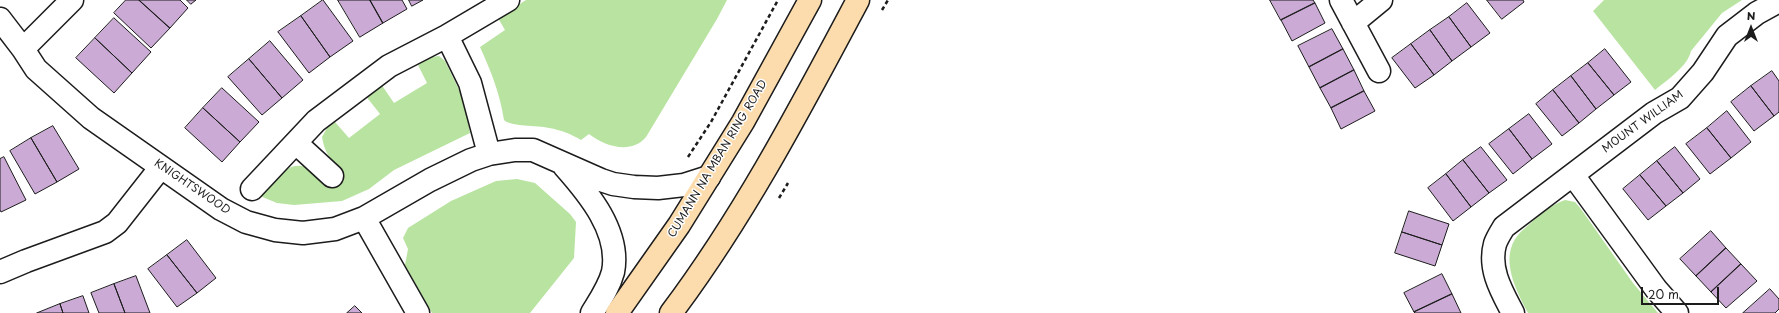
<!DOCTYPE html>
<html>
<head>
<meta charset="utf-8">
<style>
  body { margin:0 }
  #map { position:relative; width:1779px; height:313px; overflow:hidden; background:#fff; font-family:"Playpen Sans",sans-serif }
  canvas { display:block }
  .north { position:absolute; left:1731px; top:8px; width:40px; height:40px; -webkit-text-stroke:3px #fff; paint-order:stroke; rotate:0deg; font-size:11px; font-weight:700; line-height:16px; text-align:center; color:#1c1c1c }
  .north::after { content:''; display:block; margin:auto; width:14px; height:18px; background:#1c1c1c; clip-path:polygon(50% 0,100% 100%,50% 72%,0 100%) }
  .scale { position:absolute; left:1641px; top:287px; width:78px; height:18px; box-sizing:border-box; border:2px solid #1c1c1c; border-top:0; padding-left:5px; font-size:12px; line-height:14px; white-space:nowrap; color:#1c1c1c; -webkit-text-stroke:3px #fff; paint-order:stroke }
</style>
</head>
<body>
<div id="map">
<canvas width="1779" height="313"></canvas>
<div class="north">N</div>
<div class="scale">20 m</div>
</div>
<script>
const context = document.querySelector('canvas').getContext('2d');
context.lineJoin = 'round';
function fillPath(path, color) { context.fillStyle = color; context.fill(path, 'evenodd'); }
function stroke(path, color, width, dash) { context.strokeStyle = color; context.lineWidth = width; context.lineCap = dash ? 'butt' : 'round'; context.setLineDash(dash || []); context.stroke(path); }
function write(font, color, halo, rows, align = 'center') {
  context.font = font + ' "Playpen Sans",sans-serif'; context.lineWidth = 3; context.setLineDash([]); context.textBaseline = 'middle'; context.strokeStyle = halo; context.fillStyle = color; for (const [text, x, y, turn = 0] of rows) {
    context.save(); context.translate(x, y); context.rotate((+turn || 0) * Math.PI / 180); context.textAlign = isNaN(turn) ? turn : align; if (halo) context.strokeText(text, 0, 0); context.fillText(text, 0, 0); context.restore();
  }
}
fillPath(new Path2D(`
  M526 0H727L717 19 646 137C631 155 604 146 589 134L581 140C571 134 561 130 549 128 537 125 511 127 504 120 500 94 491 71 480 47L505 30 498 18Z
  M1604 0H1742L1722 13 1691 51C1688 66 1666 81 1655 90L1593 11Z
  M439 56 445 61 464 100 470 133 394 170 369 189 342 201 294 205 277 203 260 196C273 182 291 154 312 171 318 176 322 183 327 188L343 172C330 159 325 154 322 137L327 128 335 122 349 138 380 114 365 95 381 84 394 103 427 83 418 65 431 57Z
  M517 179 535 183 570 214 576 222 574 258 530 313H432L405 265 408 249 403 238 408 228 451 201 496 181Z
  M1565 200 1575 202 1581 209 1633 283 1658 313H1528C1516 290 1499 258 1518 235 1523 229 1529 225 1534 220 1544 212 1553 204 1565 200Z`), '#b8e3a0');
const building = new Path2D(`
  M126 0H139L170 28 151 48 114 13Z
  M139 0H180L188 8 170 28Z
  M187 0H196L191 4Z
  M323 0 353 41 330 57 301 16Z
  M338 0H370L383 23 360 37Z
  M370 0H402L407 9 383 23Z
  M409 0H423L412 6Z
  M1270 0H1313L1315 3 1281 20Z
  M1487 0H1523L1524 2 1502 19Z
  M1315 3 1325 23 1292 41 1281 20Z
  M1467 3 1490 33 1471 47 1449 17Z
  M301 16 330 57 309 73 278 32Z
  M1449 17 1471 47 1452 61 1430 30Z
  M114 18 151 52 132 73 95 38Z
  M1332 29 1343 49 1309 67 1298 46Z
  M1430 30 1452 61 1434 75 1411 44Z
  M95 38 132 73 114 93 76 58Z
  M270 41 303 80 282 98 249 59Z
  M1411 44 1434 75 1415 88 1392 58Z
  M1343 49 1354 70 1320 88 1309 67Z
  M1605 49 1631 82 1614 95 1588 63Z
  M249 59 282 98 262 115 228 77Z
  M1588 63 1614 95 1596 109 1571 76Z
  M1354 70 1364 91 1331 108 1320 88Z
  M1772 71 1779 81V112L1774 116 1751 86Z
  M1571 76 1596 109 1579 123 1553 90Z
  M1751 86 1774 116 1754 131 1731 102Z
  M222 88 259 122 240 142 203 108Z
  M1553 90 1579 123 1562 136 1536 104Z
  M1364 91 1375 111 1341 129 1331 108Z
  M203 108 240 142 222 162 185 128Z
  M1727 111 1751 142 1731 158 1707 128Z
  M1529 114 1552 144 1532 159 1509 129Z
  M53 126 79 169 57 182 31 138Z
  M1707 128 1731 158 1710 174 1686 144Z
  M1509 129 1532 159 1513 174 1489 144Z
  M31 138 57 182 35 194 10 151Z
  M1481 147 1507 180 1489 193 1463 160Z
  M1675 147 1700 179 1683 193 1657 161Z
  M4 157 26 200 1 212 0 210V159Z
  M1463 160 1489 193 1471 207 1446 174Z
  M1657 161 1683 193 1666 206 1640 175Z
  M1446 174 1471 207 1453 221 1428 188Z
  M1640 175 1666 206 1648 220 1623 189Z
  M1409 211 1449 224 1442 245 1402 232Z
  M1711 231 1726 248 1696 276 1680 259Z
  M1402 232 1442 245 1435 266 1395 253Z
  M187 240 216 278 197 293 167 255Z
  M1726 248 1741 264 1711 292 1696 276Z
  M167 255 197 293 177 307 148 269Z
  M1741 264 1757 281 1726 308 1711 292Z
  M1442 274 1452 294 1414 312 1404 293Z
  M136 276 150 313H125L114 284Z
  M114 284 125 313H99L91 293Z
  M1770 289 1779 299V309L1775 313H1743Z
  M1452 294 1461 313H1415L1414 312Z
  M83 296 89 313H63L60 304Z
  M60 304 63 313H37Z
  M355 306 362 313H347Z`);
fillPath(building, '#cbabd6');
stroke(building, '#1c1c1c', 1);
const minor = new Path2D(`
  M1341 0 1379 71
  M0 19 23 49 36 69 91 118 221 209 246 222 275 230 303 233 335 229 364 218 430 180 471 160 489 154 515 150H533L601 180 613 184 634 187 658 188 684 185 709 177
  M1353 23 1381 0
  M447 36 470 83 489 154
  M23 49 72 0
  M296 143 332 176
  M564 166C588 193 621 232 613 272 609 287 600 300 592 313
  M1573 175 1656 289 1677 313
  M252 189 316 121 389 66 447 36 508 0
  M364 218 418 313
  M0 272 26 261 105 232 117 223 161 167
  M1513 313C1502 292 1488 269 1495 244 1497 238 1501 232 1504 227L1654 113 1680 98 1703 72 1727 36 1757 13 1779 1`);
const major = new Path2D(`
  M617 313 679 225 743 122 810 0
  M671 313C744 216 801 107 858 0`);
stroke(minor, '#1c1c1c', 25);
stroke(major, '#1c1c1c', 25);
stroke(new Path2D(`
  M882 10 888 0
  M688 157 711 122 778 0
  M779 198 788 183`), '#1c1c1c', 2.5, [4, 3]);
stroke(minor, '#fff', 22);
stroke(major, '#fcdcac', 22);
write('11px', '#1c1c1c', '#fff', [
  ["MOUNT WILLIAM",1643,122,-36],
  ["CUMANN NA MBAN RING ROAD",718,159,-59],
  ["KNIGHTSWOOD",192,187,34]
]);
</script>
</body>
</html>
